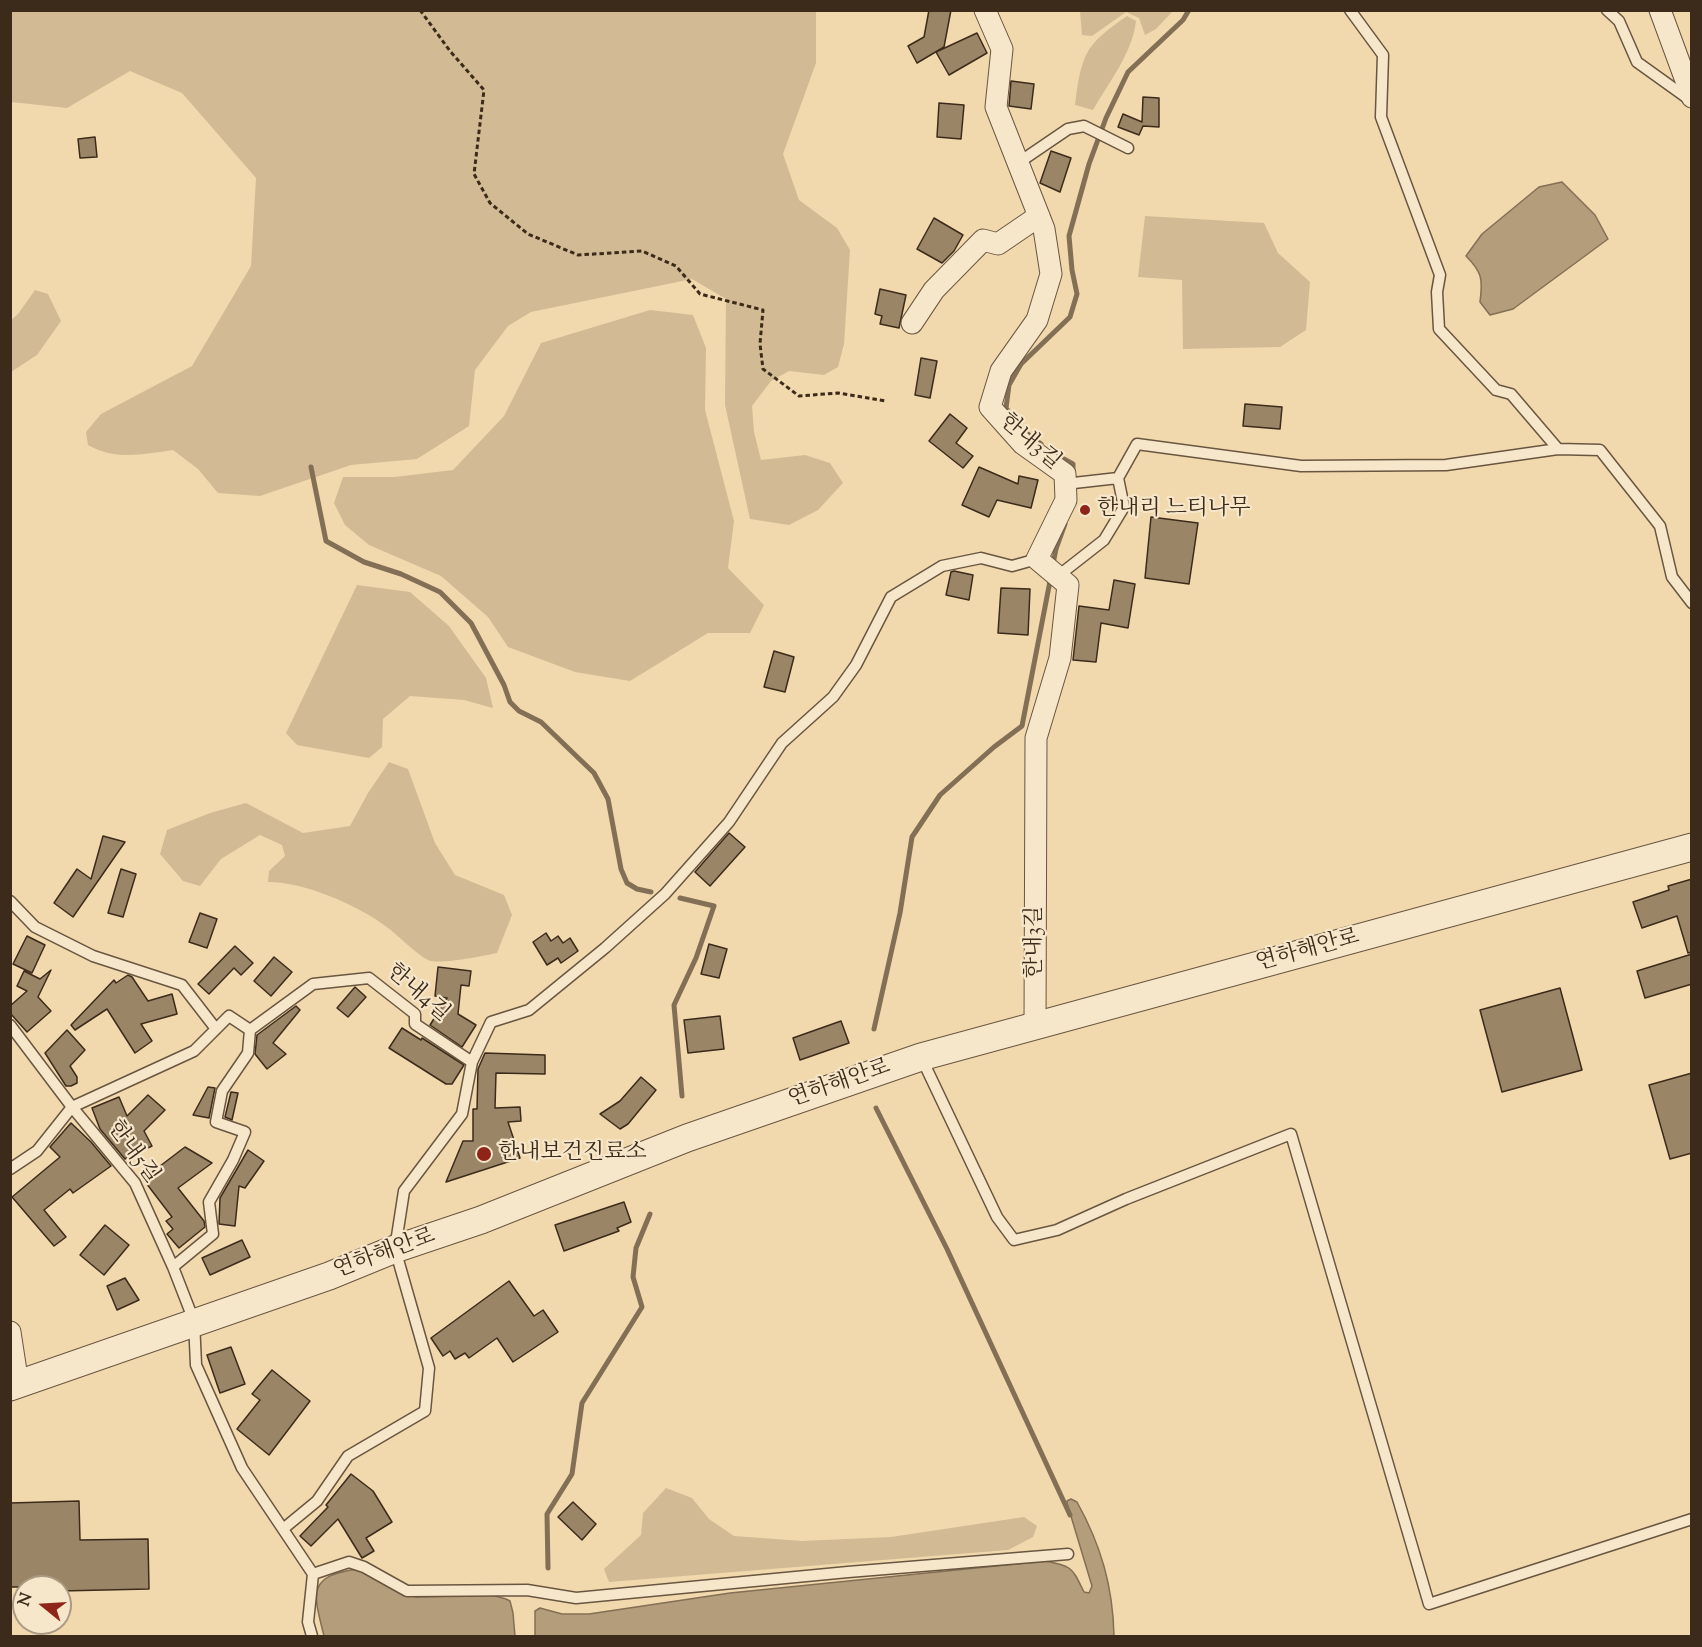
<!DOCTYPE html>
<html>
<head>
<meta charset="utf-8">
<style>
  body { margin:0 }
  #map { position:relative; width:1702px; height:1647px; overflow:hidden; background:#f1d8ad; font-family:"Sorts Mill Goudy",serif }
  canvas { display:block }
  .frame { position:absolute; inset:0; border:12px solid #3c2b1b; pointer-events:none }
  .north { position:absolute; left:12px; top:1575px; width:60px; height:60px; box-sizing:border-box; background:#f6e6ca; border:2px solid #ac9b84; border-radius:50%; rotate:288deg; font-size:16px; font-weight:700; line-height:24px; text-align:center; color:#3c2b1b }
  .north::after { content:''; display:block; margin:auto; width:21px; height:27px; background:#8f2418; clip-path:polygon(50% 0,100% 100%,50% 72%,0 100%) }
</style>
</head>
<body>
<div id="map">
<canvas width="1702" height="1647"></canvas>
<div class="frame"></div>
<div class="north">N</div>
</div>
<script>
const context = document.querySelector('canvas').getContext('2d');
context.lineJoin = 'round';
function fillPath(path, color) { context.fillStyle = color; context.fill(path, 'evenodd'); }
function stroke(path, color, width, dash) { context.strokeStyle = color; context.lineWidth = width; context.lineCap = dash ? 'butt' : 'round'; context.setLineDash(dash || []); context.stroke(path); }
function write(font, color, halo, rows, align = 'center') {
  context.font = font + ' "Sorts Mill Goudy","Noto Serif KR",serif'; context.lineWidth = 4.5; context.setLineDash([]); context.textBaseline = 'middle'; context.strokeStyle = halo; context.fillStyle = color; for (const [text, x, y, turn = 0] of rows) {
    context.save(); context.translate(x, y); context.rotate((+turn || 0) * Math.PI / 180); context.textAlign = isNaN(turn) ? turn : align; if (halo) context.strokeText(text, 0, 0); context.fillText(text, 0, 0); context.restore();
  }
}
fillPath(new Path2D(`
  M10 11H816V63L783 154 799 200 837 228 850 250 844 344 838 367 824 375 789 371 771 381 752 406 754 432 761 460 805 455 830 463 843 483 818 510 789 525 750 519 725 405 726 299 692 279 531 312 508 326 475 370 469 426 417 459 351 465 260 496 218 493 198 469 173 450C144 454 115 461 88 445L86 432 101 414 192 366 251 266 256 178 182 93 130 71 67 108 11 102Z
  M1080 11V10L1173 11 1156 29 1145 35 1139 18 1126 12 1092 36 1082 35Z
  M1127 16 1136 21C1132 54 1109 82 1093 110L1075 105C1077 89 1079 70 1086 55 1094 38 1113 26 1127 16Z
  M1145 216 1264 223 1278 253 1310 282 1306 330 1280 347 1183 349 1182 280 1138 277Z
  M35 290 48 294 61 321 37 355 11 372V320L18 314Z
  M650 310 693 315 706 348 705 410 734 521 728 568 764 605 750 633H708L630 681 575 672 508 647 488 617 441 576 369 545 345 525 334 503 343 477H395L453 470 504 416 541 343Z
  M357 585 410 592 449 626 486 678 493 708 464 700 410 696 383 719 382 747 369 758 297 745 286 733Z
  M389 762 408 769 435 843 455 875 504 895 512 915 497 953C482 956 440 965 428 960 417 955 396 933 384 925 355 904 304 882 268 882L269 871 285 856 282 845 260 835 221 859 200 886 183 881 160 854 167 830 210 813 246 803 303 833 350 826 368 793Z
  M666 1488 692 1498 709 1519 734 1536 802 1541 891 1537 1024 1517 1037 1526 1033 1537 1008 1550 609 1582 604 1569 641 1535 643 1513Z`), '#d2bb94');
const water = new Path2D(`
  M1562 182 1595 215 1608 239 1513 309 1490 315 1480 302C1483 279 1482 272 1466 256L1482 234 1539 187Z
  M1071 1499 1077 1502C1101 1545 1113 1587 1114 1636H535V1611L540 1608 562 1614H589L730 1593 1045 1561C1073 1566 1072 1568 1084 1592L1089 1593 1092 1586 1067 1503V1501Z
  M358 1569 398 1591 416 1597 492 1595 506 1599 510 1601 513 1613 515 1636H324C314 1595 305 1576 358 1569Z`);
fillPath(water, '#b39d7b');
stroke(water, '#836f55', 1.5);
stroke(new Path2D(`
  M1013 418 1006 408 1009 385 1021 364 1070 317 1077 294 1072 270 1069 236 1089 164 1106 118 1128 72 1183 20 1189 10
  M1025 432 1041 444
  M1051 452 1073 464V472
  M311 467 326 541 364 562 401 574 440 592 471 623 504 685 510 702 519 711 541 722 594 773 608 799 621 869 627 883 637 889 651 892
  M1053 564 1056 549 1065 524
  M680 898 714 906 696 958 674 1005 682 1096
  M874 1029 900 913 912 837 940 795 994 747 1022 726 1051 576
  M876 1108 947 1249 1070 1515
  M548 1568 547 1514 572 1474 582 1403 642 1307 633 1277 636 1248 650 1214`), '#836f55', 5);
const building = new Path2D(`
  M929 10H951L944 47 917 63 908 46 924 37Z
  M977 33 987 53 949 75 936 52Z
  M1011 81 1034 84 1031 109 1009 106Z
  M1143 97 1159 98V127L1143 126 1139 135 1118 127 1123 114 1142 122Z
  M939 103 964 105 961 139 937 137Z
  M95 137 97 157 80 158 78 139Z
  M1051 151 1071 158 1060 192 1040 183Z
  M934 218 963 235 954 251 942 263 917 249Z
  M880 289 906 295 899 328 880 324 882 316 875 314Z
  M921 358 937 361 930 398 915 395Z
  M1245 404 1282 407 1280 429 1243 426Z
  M950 414 967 428 956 443 973 456 963 468 929 441Z
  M979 467 1018 484 1019 476 1038 480 1031 508 997 500 989 517 962 505Z
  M1151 517 1198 523 1189 584 1145 578Z
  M954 571 973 575 969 600 946 595 951 572Z
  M1114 580 1135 584 1128 628 1101 623 1096 662 1073 660 1079 606 1109 610Z
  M1001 588 1030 589 1028 635 998 633Z
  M774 651 794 657 785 692 764 687Z
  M729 833 745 847 710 886 695 872Z
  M103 836 125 842 73 917 54 903 77 869 91 879Z
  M121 869 136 874 123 917 108 913Z
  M1692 879V952L1688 953 1677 916 1642 928 1633 902 1669 890 1668 886Z
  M200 913 217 919 207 948 189 942Z
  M546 933 551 941 558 936 563 943 570 938 578 951 561 963 558 958 547 965 533 942Z
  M27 936 45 945 32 973 13 964Z
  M709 944 727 949 719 978 701 974Z
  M235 946 253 963 241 975 234 968 209 994 198 984Z
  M1692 954V984L1645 998 1637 971Z
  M274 957 292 972 271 996 254 981Z
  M438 967 471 971 469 986 461 985 458 1014 476 1025 462 1047 430 1025 447 998 435 996Z
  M51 970 38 997 51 1011 27 1032 10 1013V1006L27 991 17 986 24 971 40 979Z
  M128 975 132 977 148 1001 172 994 177 1014 141 1024 152 1041 135 1053 107 1009 75 1030 71 1025 114 980 116 983Z
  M355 987 366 997 348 1017 337 1008Z
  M1560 988 1582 1070 1502 1092 1480 1010Z
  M296 1006 300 1010 273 1043 286 1054 267 1069 255 1054 257 1035Z
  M720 1016 724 1049 688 1053 684 1020Z
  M841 1021 849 1043 800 1060 793 1038Z
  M402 1028 421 1040 422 1038 464 1065 452 1084H446L389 1048Z
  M67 1030 85 1050 70 1066 77 1077V1083L71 1086H66L45 1053Z
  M485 1053 545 1055V1074L496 1073 495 1108 520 1107 521 1121 508 1122 520 1158 446 1182 463 1141H473V1109H477L478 1069Z
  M1692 1073V1153L1670 1159 1649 1085Z
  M641 1077 656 1090 628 1124 620 1129 600 1114 620 1101Z
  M208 1087 215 1088 209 1118 193 1115Z
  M231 1092 238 1093 232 1120 225 1117Z
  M148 1095 165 1110 144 1131 152 1146 125 1159 100 1129 92 1108 119 1097 127 1116Z
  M71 1123 91 1142 111 1166 73 1193 70 1189 44 1210 66 1237 54 1246 12 1197 60 1157 50 1147Z
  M185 1147 212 1163 178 1188 204 1221 205 1227 179 1248 167 1234 173 1229 166 1221 172 1217 143 1179Z
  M248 1150 264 1161 245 1188 239 1186 235 1226 219 1224 220 1198Z
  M624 1202 631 1222 617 1228 619 1231 564 1251 555 1225Z
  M105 1225 129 1245 104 1275 80 1255Z
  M242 1240 250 1257 210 1275 202 1258Z
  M125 1278 139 1300 117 1310 107 1286Z
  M509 1281 534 1316 543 1310 558 1332 513 1362 497 1338 469 1358 465 1353 455 1359 450 1351 443 1356 431 1338Z
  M231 1347 245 1384 220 1393 207 1355Z
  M272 1370 310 1401 269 1455 237 1429 260 1400 252 1394Z
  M351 1474 373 1491 392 1522 366 1538 374 1551 362 1558 338 1519 311 1546 300 1536 328 1507 326 1505Z
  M79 1501 80 1540 148 1539 149 1589 60 1591V1587H10V1503Z
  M573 1502 596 1524 582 1540 558 1517Z`);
fillPath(building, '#9a8567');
stroke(building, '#3c2b1b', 1.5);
const service = new Path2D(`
  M1350 10 1383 55 1381 117 1440 275 1437 292 1439 329 1496 390 1511 394 1558 449
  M1607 10 1619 21 1637 62 1690 100
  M1018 163 1068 129 1084 126 1128 148
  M1065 484 1118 478 1137 444 1301 466 1446 465 1558 449 1600 450 1660 526 1672 577 1692 603
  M1058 576 1104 540 1124 507 1118 478
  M10 901 35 927 93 956 182 985 216 1029 229 1016 250 1030 313 984 369 978 415 1014V1024L472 1062 462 1114 404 1191 395 1249 429 1368 425 1411 348 1456 317 1501 283 1529
  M10 1025 72 1107 135 1183 173 1267 194 1321 196 1365 242 1468 313 1574 308 1622 312 1636
  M921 1057 997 1217 1014 1240 1057 1230 1126 1199 1291 1134 1429 1604 1692 1519
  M472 1062 491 1022 529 1010 605 948 665 894 729 822 782 743 833 697 856 665 891 597 942 566 981 558 1012 566 1037 559
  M10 1169 37 1151 72 1107 194 1051 216 1029
  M173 1267 213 1234 209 1202 233 1160 245 1132 216 1122 222 1091 248 1053 250 1030
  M313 1574 349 1562 364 1567 407 1591 527 1590 576 1598 848 1572 1068 1554`);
const minor = new Path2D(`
  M985 10 1002 49 996 107 1044 229 1051 274 1037 320 1001 371 990 407 1023 444 1065 474 1066 500 1037 559 1068 585 1060 658 1036 738 1035 1025
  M1660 10 1692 97
  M912 323 934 290 983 240 998 244 1039 216
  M10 1332 18 1384`);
const tertiary = new Path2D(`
  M10 1387 329 1276 395 1249 481 1220 687 1138 921 1057 1692 847`);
stroke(service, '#695640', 13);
stroke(minor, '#695640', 23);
stroke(tertiary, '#695640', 29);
stroke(new Path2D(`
  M420 10 450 51 484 90 474 174 490 203 528 234 578 255 642 251 676 266 700 294 763 310 760 344 763 369 799 396 838 393 886 401`), '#3c2b1b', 3, [4.5, 3]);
stroke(service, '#f6e6ca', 10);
stroke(minor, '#f6e6ca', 21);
stroke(tertiary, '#f6e6ca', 27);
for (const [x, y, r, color] of [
  [1085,510,6,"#8f2418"],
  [484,1154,8,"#8f2418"]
]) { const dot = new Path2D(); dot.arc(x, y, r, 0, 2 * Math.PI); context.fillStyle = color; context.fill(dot); stroke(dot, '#f6e6ca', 2); }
write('22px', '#3c2b1b', '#f6e6ca', [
  ["한내3길",1029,443,41],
  ["한내3길",1036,942,-90],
  ["연하해안로",1308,952,-15],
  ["한내4길",417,994,41],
  ["연하해안로",840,1085,-19],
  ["한내5길",132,1153,54],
  ["연하해안로",385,1255,-20]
]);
write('22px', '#3c2b1b', '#f6e6ca', [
  ["한내리 느티나무",1097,510],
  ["한내보건진료소",498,1154]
], 'left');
</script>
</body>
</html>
